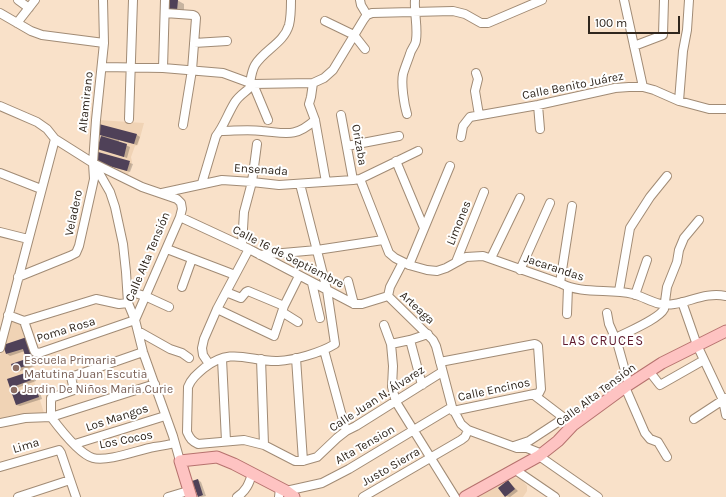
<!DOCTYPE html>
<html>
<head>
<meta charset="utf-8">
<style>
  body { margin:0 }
  #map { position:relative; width:726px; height:497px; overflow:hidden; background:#f9e1c9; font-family:Karla,sans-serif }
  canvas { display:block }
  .scale { position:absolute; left:588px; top:16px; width:92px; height:18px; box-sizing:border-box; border:2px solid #2f261d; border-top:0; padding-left:5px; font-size:12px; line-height:14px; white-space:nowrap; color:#2f261d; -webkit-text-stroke:3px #fff; paint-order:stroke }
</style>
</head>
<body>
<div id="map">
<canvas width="726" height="497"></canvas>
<div class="scale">100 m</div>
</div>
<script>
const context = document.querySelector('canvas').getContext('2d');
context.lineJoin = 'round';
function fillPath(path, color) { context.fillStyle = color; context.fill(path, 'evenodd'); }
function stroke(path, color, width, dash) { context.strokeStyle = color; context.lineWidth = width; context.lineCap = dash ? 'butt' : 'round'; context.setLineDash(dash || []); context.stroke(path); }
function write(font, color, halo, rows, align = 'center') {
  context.font = font + ' Karla,sans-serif'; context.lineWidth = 4; context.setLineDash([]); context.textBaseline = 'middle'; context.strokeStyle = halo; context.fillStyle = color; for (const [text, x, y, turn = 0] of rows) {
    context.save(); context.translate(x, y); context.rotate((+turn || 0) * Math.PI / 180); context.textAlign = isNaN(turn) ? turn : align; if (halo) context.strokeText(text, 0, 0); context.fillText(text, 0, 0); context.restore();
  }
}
fillPath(new Path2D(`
  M98 120 144 123 138 145 135 146 131 157 132 162 128 175 94 163Z
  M9 318 21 322 27 337 33 356 31 371 44 413 11 416 0 419V356Z
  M512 477 521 479 527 486V491L523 497H476Z`), '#f0d3b5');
fillPath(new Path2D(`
  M170 0H177L184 4V14H176Z
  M97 133 137 135 140 137 137 145 119 140V142L130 147 127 158 98 148 102 136Z
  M98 153 133 164 130 172 99 163Z
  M30 340 36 358 35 366 17 372 14 370 13 365 28 360 25 351 10 356 7 354Z
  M31 372 34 374 36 381 14 389 11 387Z
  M35 387 39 389 42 399 20 406 16 405Z
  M198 480 201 482 206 496 201 497 199 496Z
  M508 481 518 491 510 497 506 496Z`), '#0003');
fillPath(new Path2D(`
  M169 0H178L177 11 168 10Z
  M99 124 137 134 134 144 96 134Z
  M101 136 127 144 124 157 97 149Z
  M98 152 130 161 127 171 95 162Z
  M27 337 33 356 32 364 13 370 11 364 26 359 23 349 6 354 3 345Z
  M31 371 34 379 10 388 7 379Z
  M35 386 39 397 16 405 12 394Z
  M198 479 203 495 198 497 192 481Z
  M508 480 515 489 505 497 498 488Z`), '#4f4158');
const minor = new Path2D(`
  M18 0 29 8
  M360 0 361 5 367 15
  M624 0 643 87
  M0 13 31 31 42 35 104 43
  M165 13 193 15 195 16 196 18 192 70 183 125
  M325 21 354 35 365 49
  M17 23 35 0
  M194 43 227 41
  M634 46 663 35 664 0
  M102 67 163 68 223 73 253 84 313 83 324 78 333 70 364 19 367 15 372 13 453 11 465 14 481 23H488L542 0
  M163 68 165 0
  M476 73 478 79 475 91 479 115
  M250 83C251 77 252 70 255 65 264 50 284 43 289 25 291 17 291 8 291 0
  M313 83 311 97 309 104 315 120 326 182
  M253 84 268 120
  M679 101 683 51 687 30 689 0
  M538 105 540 129
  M0 106 37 122 47 129 55 139 93 163 142 187 177 199 181 203 182 209 180 217 135 320 39 353 35 352 34 350 24 321
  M407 114C404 104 401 84 403 74 405 67 408 60 410 54 411 49 416 45 416 40 418 27 414 13 415 0
  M341 115 353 180
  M129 119 133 0
  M221 131C234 131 248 129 262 131 286 133 295 138 315 120
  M461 137 463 126 470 117 538 105 615 88 629 87H643L654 90 679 101 709 109H726
  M347 146 399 136
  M396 161 424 228
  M94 164 110 192 115 207 123 244 126 272 128 303 135 320 143 352 173 436 180 461
  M0 173 41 189
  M360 179 389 253 395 258 409 265 427 270 437 271 446 268 466 257 483 256 560 283C583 295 609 288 633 294 648 298 657 307 674 304 692 301 707 292 726 296
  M202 183 216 136C224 126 228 113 235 102 240 94 248 91 253 84
  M300 184 327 290 335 344C320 353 295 360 278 361 249 362 233 346 204 368 197 374 191 379 188 387L187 432C190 439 192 441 198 444L244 440 264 445 295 461H303L317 457 337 438 346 431 356 426 442 372
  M162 193 222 180 252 182 279 185 353 180 360 179 418 151
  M180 217 249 249 354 304H362L388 296
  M0 232 28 239
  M242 246 244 212 252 182 257 144
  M167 249 235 275
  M260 255 317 250 383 240
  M491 258 520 198
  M456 262 484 192
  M409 265 450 166
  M520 270 550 203
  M18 277 70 256 76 253 79 246 94 179 93 163 96 120 104 43 103 0
  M348 281 354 304
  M312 283 320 318
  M560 283 572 206
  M182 287 192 259
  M128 291 145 296 169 307
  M619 291 630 228 650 197 667 176
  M226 292 241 298 246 292 248 291 284 306
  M635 295 647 260
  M388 296 433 340 436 346 452 407 461 424 468 430 517 448H527L542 454
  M388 296 390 287 403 262
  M682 302 697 345 723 400 726 415
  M217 309 274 336 284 306 299 276
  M282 312 298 322
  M607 313 609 324 617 342 629 385
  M567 314 568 287
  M8 315 24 321 96 299 119 304 128 303
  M384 325 391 344 393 366 392 387 396 402 455 497
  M138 331 170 349 182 353 189 358
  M616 338C627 332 659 319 664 309L667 287 677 262 679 250 684 238 699 220
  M410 340 422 385
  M391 344 410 340 428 334
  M0 348 55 139
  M324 350 346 431
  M143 352 71 377 74 390 51 398V417C60 429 79 454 93 458 108 462 138 450 154 447 161 446 168 445 175 443
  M296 358 303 461
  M222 359 226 441
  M261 359 264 445
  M440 362 535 344 537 345 538 346 541 389 539 393 453 411
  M209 364 203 355 202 348 204 339 217 309 249 249
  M649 371 660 385 704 360
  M625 387 645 433 650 439 658 442 667 457
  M534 395 568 421
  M694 419 726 398
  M0 423 25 418 51 417 155 384
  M75 444 165 416
  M514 446 529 441 558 422 566 419
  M539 456 598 497
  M0 467 59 450 61 453 76 497
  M514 469 555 497
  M286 491 322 483 349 469 452 407
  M18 497 70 480
  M168 497 188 491
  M237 497C246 491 249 484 252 474
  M279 497 280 488
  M363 497 461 440 465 437 468 430`);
const major = new Path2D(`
  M191 497 180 461 217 457 234 464 286 491 294 497
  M465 497 539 456 558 441 573 425 625 387 662 363 726 331`);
stroke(minor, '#a18b75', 10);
stroke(major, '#b6726e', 13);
stroke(minor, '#fff', 8);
stroke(major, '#fec3c2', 11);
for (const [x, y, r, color] of [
  [16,368,4,"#8d6e63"],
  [14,390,4,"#8d6e63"]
]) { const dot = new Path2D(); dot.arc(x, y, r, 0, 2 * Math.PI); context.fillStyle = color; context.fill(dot); stroke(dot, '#fff', 1.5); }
write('12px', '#2f261d', '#fff', [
  ["Calle Benito Juárez",573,86,-11],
  ["Altamirano",86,102,-84],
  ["Orizaba",359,145,80],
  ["Ensenada",261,170,4],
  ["Veladero",74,213,-78],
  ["Limones",459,223,-68],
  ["Calle Alta Tensión",148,257,-67],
  ["Calle 16 de Septiembre",288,257,27],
  ["Jacarandas",554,268,18],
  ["Arteaga",417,308,43],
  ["Poma Rosa",66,330,-17],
  ["Calle Encinos",494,390,-12],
  ["Calle Alta Tensión",596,395,-37],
  ["Calle Juan N. Álvarez",377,399,-33],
  ["Los Mangos",117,418,-18],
  ["Los Cocos",126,440,-11],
  ["Alta Tension",365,445,-30],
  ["Lima",26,446,-16],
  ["Justo Sierra",391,467,-30]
]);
write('12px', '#785e54', '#fff', [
  ["Escuela Primaria",24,361],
  ["Matutina Juan Escutia",24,375],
  ["Jardin De Niños Maria Curie",22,390]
], 'left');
context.letterSpacing = '1px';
write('13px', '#5e1a2d', '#fff', [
  ["LAS CRUCES",603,341]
]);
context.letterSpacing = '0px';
</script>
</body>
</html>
